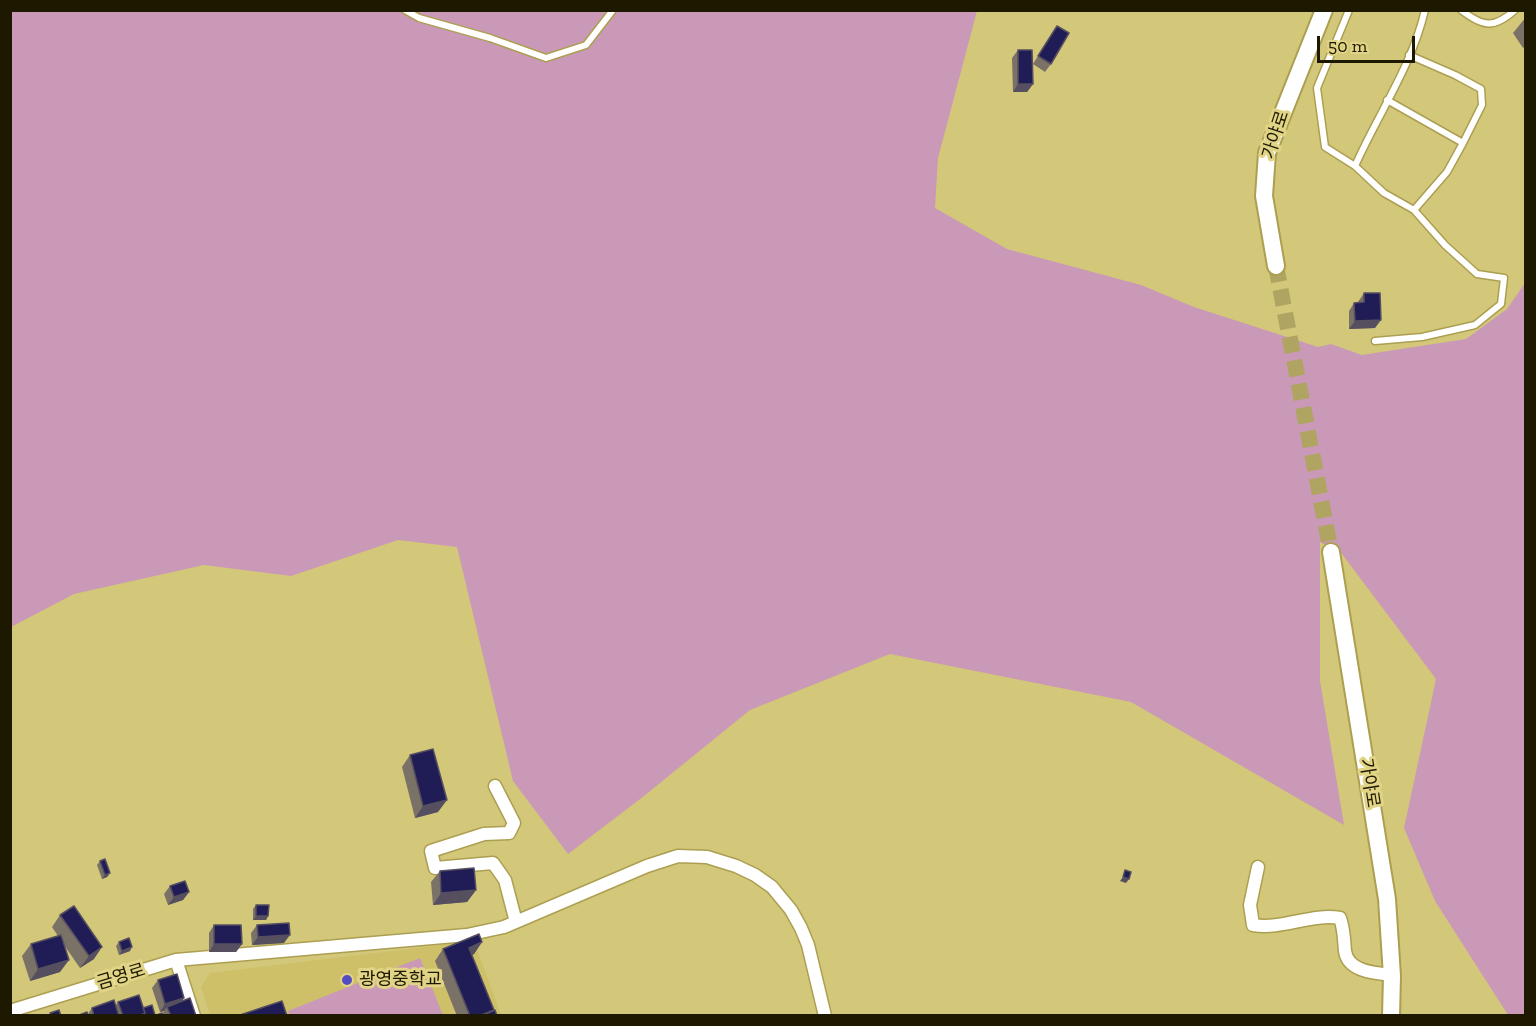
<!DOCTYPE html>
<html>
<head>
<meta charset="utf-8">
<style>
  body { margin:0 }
  #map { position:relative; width:1536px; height:1026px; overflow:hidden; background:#d3c779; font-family:"Zilla Slab",serif }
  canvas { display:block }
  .frame { position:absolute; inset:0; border:12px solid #1d1800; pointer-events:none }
  .scale { position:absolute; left:1317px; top:36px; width:98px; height:27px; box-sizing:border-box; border:3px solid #1d1800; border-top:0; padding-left:8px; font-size:18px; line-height:21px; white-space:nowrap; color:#1d1800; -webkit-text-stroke:4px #e1d486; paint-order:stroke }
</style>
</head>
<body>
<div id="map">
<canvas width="1536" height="1026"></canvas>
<div class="frame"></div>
<div class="scale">50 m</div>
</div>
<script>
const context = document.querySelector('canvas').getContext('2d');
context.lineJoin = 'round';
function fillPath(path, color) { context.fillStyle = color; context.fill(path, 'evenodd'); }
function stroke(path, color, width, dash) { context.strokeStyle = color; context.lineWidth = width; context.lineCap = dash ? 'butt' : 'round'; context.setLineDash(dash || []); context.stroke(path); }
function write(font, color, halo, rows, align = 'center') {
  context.font = font + ' "Zilla Slab","Noto Sans KR",serif'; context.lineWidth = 6; context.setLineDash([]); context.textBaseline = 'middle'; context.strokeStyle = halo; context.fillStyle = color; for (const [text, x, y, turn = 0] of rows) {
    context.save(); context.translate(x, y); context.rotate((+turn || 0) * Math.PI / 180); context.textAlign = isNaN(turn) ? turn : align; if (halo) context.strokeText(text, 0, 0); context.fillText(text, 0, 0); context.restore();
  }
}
fillPath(new Path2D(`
  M467 942 477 949 501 1015H210L201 987 210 973Z`), '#cec069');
fillPath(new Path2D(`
  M11 11H977L938 158 935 208 1007 249 1141 285 1194 307 1318 347 1331 344 1362 355 1466 339 1507 309 1525 283V1015H1508L1435 901 1404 828 1436 679 1342 554 1320 542V681L1344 825 1131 702 890 654 750 710 644 796 568 854 513 781 457 547 398 540 291 576 204 565 74 594 11 627Z
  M420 958 443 1015H290L288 1011Z`), '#ca99b8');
stroke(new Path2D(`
  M1276 266 1331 552`), '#afa461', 16, [16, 8]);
const service = new Path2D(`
  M405 10 419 18 490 38 546 58 586 45 613 10
  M1349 10 1317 88 1325 147 1355 166
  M1461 10C1483 27 1494 29 1515 10
  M1409 55 1455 75 1481 89 1482 105 1463 143 1447 172 1414 210
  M1387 100 1463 143
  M1375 341 1422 337 1475 325 1501 304 1504 278 1477 274 1445 245 1414 210 1384 193 1355 166C1378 114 1412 66 1425 10`);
const minor = new Path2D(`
  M495 786 514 823 509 833 484 834 431 851 435 868 493 863 505 880 516 922
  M1258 867 1250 905 1253 925C1283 930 1311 913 1340 918 1344 929 1344 939 1345 951 1348 972 1375 973 1392 975
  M176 960 194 1016
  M10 1011 176 960 467 935 504 927 647 866 678 856 707 857 736 866 755 875 772 887 791 910 801 928 808 945 825 1016`);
const tertiary = new Path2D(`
  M1276 266 1264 196 1267 153 1324 10
  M1331 552 1387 899 1392 976 1391 1016`);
stroke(service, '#ac9f52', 9);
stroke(minor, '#ac9f52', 15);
stroke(tertiary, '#ac9f52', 20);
stroke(service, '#fff', 6);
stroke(minor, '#fff', 12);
stroke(tertiary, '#fff', 16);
fillPath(new Path2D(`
  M1526 17V46L1523 48 1513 33Z
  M1057 26 1051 64 1045 72 1033 64Z
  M1018 50 1033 84 1027 92H1013L1012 58Z
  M1364 293 1375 328 1349 329V311L1354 303 1358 302Z
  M410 755 438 812 415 818 402 767Z
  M100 861 110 873 107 877 102 879 97 865Z
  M440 871 476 890 467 902 433 905 431 882Z
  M170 886 189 892 183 900 168 905 164 894Z
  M256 905 268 916 266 920H253V909Z
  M60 915 94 959 80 968 64 945 60 972 30 981 22 956 31 944 58 936 52 927Z
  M214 925 242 944 236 952H209V933Z
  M257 925 284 943 252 945 251 933Z
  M119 942 130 951 119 955 116 946Z
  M482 942 474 954 472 955 494 1010 493 1011 497 1016H457L435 961 443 949Z
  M158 980 184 998 182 1001 196 1016H77L88 1014 92 1008 116 1005 118 1002 143 1008 155 1015 163 1013 164 1011 160 1012 152 988Z`), '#7a7267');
fillPath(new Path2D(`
  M1018 84H1033L1027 92H1013Z
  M1381 320 1375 328 1349 329 1355 321Z
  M447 800 438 812 415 818 423 806Z
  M110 873 107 877 102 879 105 875Z
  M1123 877 1129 879 1126 883 1120 881Z
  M476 890 467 902 433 905 441 893Z
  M189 892 183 900 168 905 174 897Z
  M256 916H268L266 920H253Z
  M290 935 284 943 252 945 258 937Z
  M482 942 474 954 460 960 469 948Z
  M214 944H242L236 952H209Z
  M102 947 94 959 80 968 89 956Z
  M132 947 130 951 119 955 122 951Z
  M69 960 60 972 30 981 38 969Z
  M184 998 179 1006 167 1007 164 1011 160 1012 165 1004Z`), '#564f60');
const building = new Path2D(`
  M1057 26 1069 33 1051 64 1038 56Z
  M1018 50H1032L1033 84H1018Z
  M1364 293H1380L1381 320 1355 321 1354 303 1364 302Z
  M433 749 447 800 423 806 410 755Z
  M105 859 110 873 105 875 100 861Z
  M474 868 476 890 441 893 440 871Z
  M1125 870 1131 872 1129 879 1123 877Z
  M185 881 189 892 174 897 170 886Z
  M256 905H269L268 916H256Z
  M74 906 102 947 89 956 60 915Z
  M289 923 290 935 258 937 257 925Z
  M214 925H241L242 944H214Z
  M479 934 482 942 469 948 494 1010 479 1016H470L443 949Z
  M61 935 69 960 38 969 31 944Z
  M129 938 132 947 122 951 119 942Z
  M177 974 184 998 165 1004 158 980Z
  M139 995 145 1013 139 1016H123L118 1002Z
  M190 998 196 1016H171L167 1007Z
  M114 1000 119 1016H94L92 1008Z
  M282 1001 287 1016H237Z
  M152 1005 155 1015 144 1016 145 1013 143 1008Z
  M59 1010 61 1016H51L50 1013Z
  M495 1010 497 1016H481Z
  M87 1012 88 1016H77Z
  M162 1013 163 1016H154Z`);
fillPath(building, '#201c55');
stroke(building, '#564f60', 1.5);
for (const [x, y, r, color] of [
  [347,980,6,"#534bc2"]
]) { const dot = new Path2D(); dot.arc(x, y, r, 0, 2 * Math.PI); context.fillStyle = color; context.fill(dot); stroke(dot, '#e1d486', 2); }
write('18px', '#1d1800', '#e1d486', [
  ["가야로",1276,135,-72],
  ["가야로",1369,783,81],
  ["금영로",121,977,-17]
]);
write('18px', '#1d1800', '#e1d486', [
  ["광영중학교",359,980]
], 'left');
</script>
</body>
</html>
